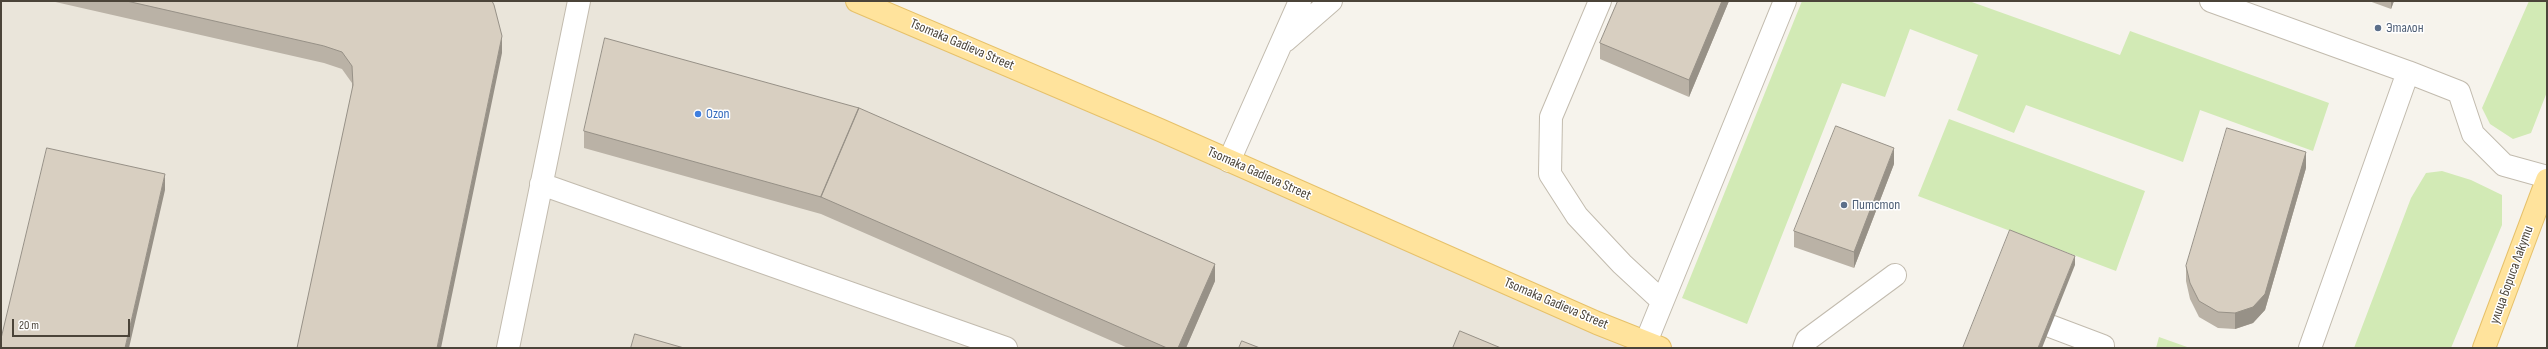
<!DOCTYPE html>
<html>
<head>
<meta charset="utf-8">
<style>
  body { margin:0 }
  #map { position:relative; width:2548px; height:349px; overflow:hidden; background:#f6f3ec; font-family:"Sofia Sans Condensed",sans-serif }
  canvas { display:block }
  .frame { position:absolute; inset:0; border:2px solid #4b4439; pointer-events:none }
  .scale { position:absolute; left:12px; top:319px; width:118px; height:18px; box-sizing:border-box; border:2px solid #4b4439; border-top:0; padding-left:5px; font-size:12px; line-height:14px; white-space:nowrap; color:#4b4439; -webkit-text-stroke:3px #fff; paint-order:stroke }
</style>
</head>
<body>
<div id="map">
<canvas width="2548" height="349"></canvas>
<div class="frame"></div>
<div class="scale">20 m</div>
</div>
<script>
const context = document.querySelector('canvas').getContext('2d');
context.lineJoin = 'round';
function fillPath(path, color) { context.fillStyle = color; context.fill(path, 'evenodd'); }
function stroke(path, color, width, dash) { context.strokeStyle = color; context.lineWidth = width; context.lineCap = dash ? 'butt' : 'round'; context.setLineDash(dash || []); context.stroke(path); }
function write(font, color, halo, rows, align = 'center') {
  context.font = font + ' "Sofia Sans Condensed",sans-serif'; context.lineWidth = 3; context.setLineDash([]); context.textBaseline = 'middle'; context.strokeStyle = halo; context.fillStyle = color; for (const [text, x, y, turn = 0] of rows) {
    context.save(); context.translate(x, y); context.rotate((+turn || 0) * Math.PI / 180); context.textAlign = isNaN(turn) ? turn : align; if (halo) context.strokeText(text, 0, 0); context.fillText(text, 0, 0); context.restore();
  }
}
fillPath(new Path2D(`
  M1 1H857L1660 348H1Z`), '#eae5da');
fillPath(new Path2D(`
  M1802 1H1969L2120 55 2130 31 2329 103 2313 151 2200 110 2183 162 2026 105 2014 133 1957 110 1978 55 1910 29 1885 97 1842 83 1747 324 1682 298Z
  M2529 1H2547V92L2531 133 2513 139 2490 124 2482 108Z
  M1949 119 2145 191 2116 271 1918 196Z
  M2442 171 2471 180 2502 195V225L2451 348H2354L2411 198 2426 173Z
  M2159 337 2190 348H2156Z`), '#d2eab5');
const minor = new Path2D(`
  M1600 1 1551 117 1550 174 1577 216 1622 264 1662 301
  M2211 1 2408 72 2310 348
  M1285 41 1331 1
  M2408 72 2459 92 2473 134 2504 165 2547 177
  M1229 161 1300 1
  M541 184 1006 348
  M2050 326 2103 346V348
  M1646 342 1785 1
  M508 348 579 1
  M1804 348 1807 340 1895 275`);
const major = new Path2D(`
  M857 1 1160 130 1597 323 1660 348
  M2484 348 2547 180`);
stroke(minor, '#c2bbae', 24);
stroke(major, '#e6c16a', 24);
stroke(minor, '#fff', 22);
stroke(major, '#ffe39c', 22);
fillPath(new Path2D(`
  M51 1H492L502 53 352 87V83L342 69 324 63Z
  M1618 1H1729L1689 97 1600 59V43Z
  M2369 1H2394L2391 9Z
  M584 131 1215 281 1186 348H1128L821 214 584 148Z
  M1894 164 1854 268 1794 247V231Z
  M2306 168 2265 310 2253 323 2235 329 2218 328 2199 317 2190 299 2186 281V266Z`), '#bab2a6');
fillPath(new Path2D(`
  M1722 1H1729L1689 97V80Z
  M2391 1H2394L2391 9Z
  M502 36V53L441 348H437Z
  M1894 148V164L1854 268V252Z
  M2306 152V168L2265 310 2253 323 2235 329V313Z
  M165 174V190L129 348H125Z
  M2075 256V265L2042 348H2038Z
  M1215 264V281L1186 348H1178Z`), '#979187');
const building = new Path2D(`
  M127 1H492L494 5 502 36 437 348H297L353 85 352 66 342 52 324 46Z
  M1618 1H1722L1689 80 1600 43Z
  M605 38 859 108 821 197 584 131Z
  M859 108 1215 264 1178 348H1167L821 197Z
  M1836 126 1894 148 1854 252 1794 231Z
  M2227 128 2306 152 2265 294 2253 307 2235 313 2218 312 2199 301 2190 283 2186 266Z
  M47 148 165 174 125 348H1V339Z
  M2010 230 2075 256 2038 348H1963Z
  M1460 331 1501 348H1453Z
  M635 334 684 348H631Z
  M1242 341 1260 348H1239Z`);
fillPath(building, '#d8cfc1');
stroke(building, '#979187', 1);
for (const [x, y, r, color] of [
  [2378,28,4,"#5c6f8a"],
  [698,114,4,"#3f7fe0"],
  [1844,205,4,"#5c6f8a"]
]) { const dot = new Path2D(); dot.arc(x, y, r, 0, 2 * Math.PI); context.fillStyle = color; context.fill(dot); stroke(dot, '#fff', 1.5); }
write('14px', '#4e5e75', '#fff', [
  ["Эталон",2386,28],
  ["Питстоп",1852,205]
], 'left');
write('14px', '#4b4439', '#fff', [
  ["Tsomaka Gadieva Street",962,45,23],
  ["Tsomaka Gadieva Street",1259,174,24],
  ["улица Бориса Лакути",2512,275,-70],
  ["Tsomaka Gadieva Street",1556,304,23]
]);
write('14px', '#366cbe', '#fff', [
  ["Ozon",706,114]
], 'left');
</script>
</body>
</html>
